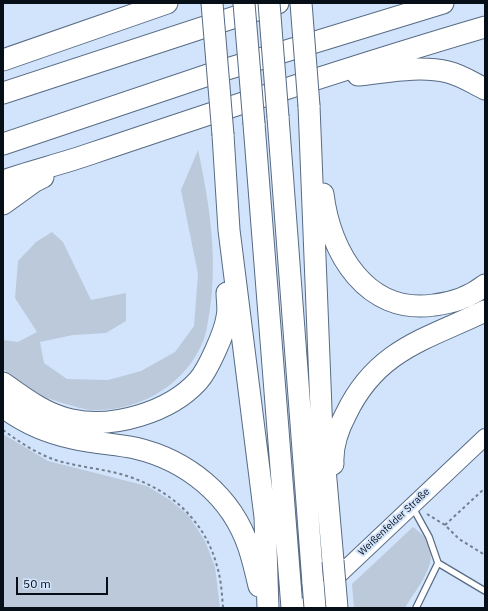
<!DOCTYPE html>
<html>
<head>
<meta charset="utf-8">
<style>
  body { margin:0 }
  #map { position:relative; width:488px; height:611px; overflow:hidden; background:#d2e4fc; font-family:"IBM Plex Sans",sans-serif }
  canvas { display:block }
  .frame { position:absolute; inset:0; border:4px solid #060e17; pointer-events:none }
  .scale { position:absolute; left:16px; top:577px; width:92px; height:18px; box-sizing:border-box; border:2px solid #060e17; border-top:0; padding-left:5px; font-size:12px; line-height:14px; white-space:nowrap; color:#060e17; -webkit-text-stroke:3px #d2e4fc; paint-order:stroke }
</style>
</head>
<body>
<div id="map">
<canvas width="488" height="611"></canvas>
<div class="frame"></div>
<div class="scale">50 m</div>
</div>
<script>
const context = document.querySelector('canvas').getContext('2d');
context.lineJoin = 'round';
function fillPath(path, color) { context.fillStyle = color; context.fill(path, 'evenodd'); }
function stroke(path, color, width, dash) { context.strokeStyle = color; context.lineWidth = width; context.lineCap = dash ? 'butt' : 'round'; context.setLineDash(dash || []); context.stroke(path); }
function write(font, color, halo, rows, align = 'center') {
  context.font = font + ' "IBM Plex Sans",sans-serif'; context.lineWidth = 4; context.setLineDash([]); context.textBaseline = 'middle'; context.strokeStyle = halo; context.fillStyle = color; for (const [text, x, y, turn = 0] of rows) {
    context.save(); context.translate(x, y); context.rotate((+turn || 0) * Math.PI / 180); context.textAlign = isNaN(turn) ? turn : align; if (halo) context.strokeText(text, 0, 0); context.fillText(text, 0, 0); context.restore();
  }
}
fillPath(new Path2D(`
  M198 150C210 205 219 265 208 321 207 327 206 333 204 339 187 384 140 412 92 410 78 409 47 398 34 393 23 388 13 376 3 369V340L18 342 37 332 15 298 18 261 36 242 52 232 63 242 91 300 126 293V321L106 333 73 335 40 342 44 363 67 379 108 380 141 371 175 352 194 326 198 274 181 190Z
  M3 434 48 461 147 486 170 500 189 516 205 541 215 567 220 608H3Z
  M413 527C450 553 421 581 405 608H354L352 584Z`), '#bbc9da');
const lane = new Path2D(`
  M413 508 429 537 438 563 485 591
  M416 608 438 563`);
const secondary = new Path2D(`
  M304 608 485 437`);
const highway = new Path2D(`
  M3 60 167 3
  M358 75C387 72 419 65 448 72 461 75 473 83 485 89
  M3 93 278 3
  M309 106 322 434 333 561
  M278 117 313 583
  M254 124 292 608
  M223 135 229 230 265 517 268 608
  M3 144 214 73 443 3
  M3 181C32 171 61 164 90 154 221 110 352 66 485 27
  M323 194C330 253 367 315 434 305 452 303 471 296 485 285
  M3 204 35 181 43 177
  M3 383C24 398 46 415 72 420 113 429 170 412 198 381 208 370 225 332 227 317 229 310 227 300 227 293
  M3 407C23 422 48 433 72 438 93 443 114 444 135 448 187 460 232 496 249 548 253 560 256 573 259 586
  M333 464C332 447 338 429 346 414 377 349 427 339 485 311`);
stroke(lane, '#576b84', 8);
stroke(secondary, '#576b84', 18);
stroke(highway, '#576b84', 23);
stroke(new Path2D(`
  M3 430C18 441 33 451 50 458 74 467 102 468 127 476 171 490 205 521 217 566 221 579 222 594 223 608
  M427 514 445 525 459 539 485 555
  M445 525 485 488`), '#717f8f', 2, [3, 3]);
stroke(lane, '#fff', 5.5);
stroke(secondary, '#fff', 16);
stroke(highway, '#fff', 21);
const highwayBridge = new Path2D(`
  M212 3 223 135
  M244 3 254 124
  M269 3 278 117
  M301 3 309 106
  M333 561 337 608
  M313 583 315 608`);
stroke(highwayBridge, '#576b84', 23, []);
stroke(highwayBridge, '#fff', 21);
write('10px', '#060e17', '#d2e4fc', [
  ["Weißenfelder Straße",394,522,-43]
]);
</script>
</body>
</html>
